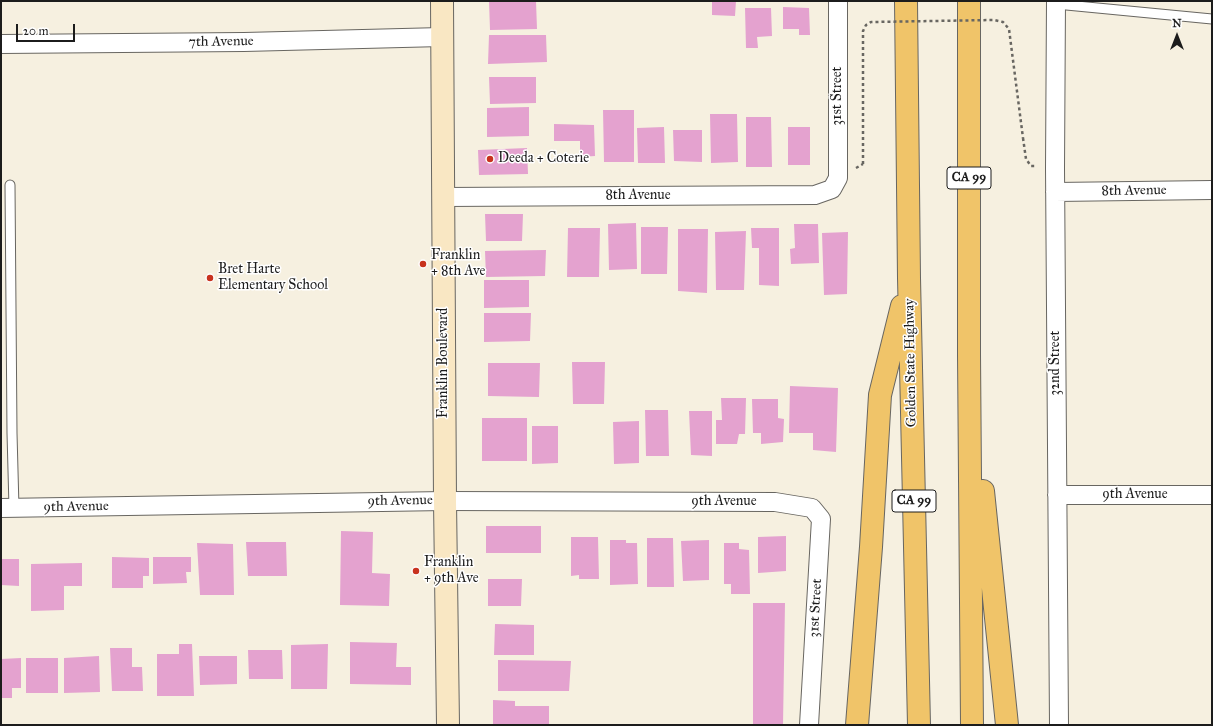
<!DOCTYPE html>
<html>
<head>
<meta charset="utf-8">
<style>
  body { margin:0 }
  #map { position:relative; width:1213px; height:726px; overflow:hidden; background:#f6f0e0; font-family:"IM FELL Great Primer",serif }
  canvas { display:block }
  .frame { position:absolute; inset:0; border:2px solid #1c1c1c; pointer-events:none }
  .north { position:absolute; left:1157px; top:16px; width:40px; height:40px; -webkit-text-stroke:3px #fff; paint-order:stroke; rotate:0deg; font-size:11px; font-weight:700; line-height:16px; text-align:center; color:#1c1c1c }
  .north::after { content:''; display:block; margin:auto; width:14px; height:18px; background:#1c1c1c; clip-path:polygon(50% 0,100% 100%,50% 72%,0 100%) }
  .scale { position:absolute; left:16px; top:24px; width:59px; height:18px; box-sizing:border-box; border:2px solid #1c1c1c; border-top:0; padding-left:5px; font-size:12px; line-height:14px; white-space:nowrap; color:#1c1c1c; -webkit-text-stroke:3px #fff; paint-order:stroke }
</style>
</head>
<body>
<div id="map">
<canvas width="1213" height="726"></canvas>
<div class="frame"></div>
<div class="north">N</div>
<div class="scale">20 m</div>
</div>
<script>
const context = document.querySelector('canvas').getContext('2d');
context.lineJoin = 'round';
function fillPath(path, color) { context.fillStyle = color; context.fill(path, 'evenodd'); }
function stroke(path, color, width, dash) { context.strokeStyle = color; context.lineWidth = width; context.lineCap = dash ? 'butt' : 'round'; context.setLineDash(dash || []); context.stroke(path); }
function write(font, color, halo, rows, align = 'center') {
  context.font = font + ' "IM FELL Great Primer",serif'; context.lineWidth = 3; context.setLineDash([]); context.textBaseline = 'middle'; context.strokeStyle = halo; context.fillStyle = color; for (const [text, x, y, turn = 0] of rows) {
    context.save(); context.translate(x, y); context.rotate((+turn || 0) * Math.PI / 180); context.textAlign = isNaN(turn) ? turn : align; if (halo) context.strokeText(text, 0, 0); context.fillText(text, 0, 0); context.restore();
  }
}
fillPath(new Path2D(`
  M489 1H536L537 29 490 30Z
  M712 1H736L735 16 712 15Z
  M783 7 809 8 810 35H799V29H783Z
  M745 8H771L772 36 757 37 758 48H746Z
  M489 35H546L547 62 488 64Z
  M489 77H536V103L490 104Z
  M529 107V136L487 137V108Z
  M603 110H634V162H604Z
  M710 114H737L738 162 711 163Z
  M746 117H771L772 167H746Z
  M554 124 594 125 595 156 580 157V141H554Z
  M664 127 665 163H638L637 128Z
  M788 127H810V165H788Z
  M673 130H702V162L674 161Z
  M527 148 528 174 479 175 478 150Z
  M485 214H523L522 241H486Z
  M636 223 637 269 609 270 608 224Z
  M794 224H818L819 263 791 264 790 249 795 248Z
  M641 227H668L667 274H641Z
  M568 228H600L599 277H567Z
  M751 228H779V286L759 285V248H752Z
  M678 229H708L707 293 678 291Z
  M746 231 744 290H716L715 232Z
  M848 232 847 294 824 295 822 233Z
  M546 250 545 276 486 277 485 251Z
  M484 280H529V307L484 308Z
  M484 313H531L530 341 484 342Z
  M572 362H605L604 404H573Z
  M488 363H540L539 397 488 396Z
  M790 386 838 388 836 452 813 450V433H789Z
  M721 398H746L745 434H739L737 444H716V420H722Z
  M752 399H778V418L784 419 783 442 761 444V433H753Z
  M645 410H668L669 456H646Z
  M689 411H712V456L691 455Z
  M482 418H527V461H482Z
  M639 421V463L614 464 613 422Z
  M532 426H558V463L532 464Z
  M486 526H541V553H486Z
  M341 531 373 532 372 573 390 574 389 606 340 605Z
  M786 536V571L758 573V537Z
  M571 537H598L599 579H579V575L571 576Z
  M647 538H673L674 587H647Z
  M610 540H626V543H637L638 584 610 585Z
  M709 540V580L683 581 681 541Z
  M246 542H286L287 576H248Z
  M197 543 233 544 234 595H200Z
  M724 543H739V549L749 550 750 594H731V584H724Z
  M112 557 149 558V576H143V588H112Z
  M153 557H191V572H186L187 583 153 584Z
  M1 559H19V586L1 585Z
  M82 563V586H64V610L31 611V564Z
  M488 579H522L521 606H488Z
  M753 603H785L783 725H753Z
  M495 624 534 625V655H494Z
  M350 642 397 643 396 667H411V685L350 684Z
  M179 644H192L194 696H157V654H179Z
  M328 644 327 689H291V645Z
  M110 648H132V667H142L143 691H112Z
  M248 650H282L283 679H249Z
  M99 656 100 692 64 693V658Z
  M199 656H237V684L200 685Z
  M21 658V688H12V698H1V659Z
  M26 658H58V693H26Z
  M498 660 571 661 569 691H498Z
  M493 700 515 701V706H549V725H493Z`), '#e4a2cf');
const lane = new Path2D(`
  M1056 4 1212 19
  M10 185 12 433 14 508`);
const street = new Path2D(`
  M1056 1 1055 168 1059 725
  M1 44 244 42 442 37
  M1055 192 1212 190
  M443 197 815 195 832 189 838 178V1
  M1057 495H1212
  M1 508 445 501 775 502 812 508 821 519 809 725`);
const secondary = new Path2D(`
  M442 1 445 501 448 725`);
const highway = new Path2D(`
  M906 1 909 278 919 725
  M969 1V355L972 725
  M983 491 1007 725
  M857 725 871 547 880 395 902 306`);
stroke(lane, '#686661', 11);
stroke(street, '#686661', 20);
stroke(secondary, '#686661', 24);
stroke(highway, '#686661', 24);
stroke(new Path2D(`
  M1023 138 1026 159 1031 166H1036
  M856 168 863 164`), '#686661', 2.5, [3, 3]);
stroke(lane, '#fff', 9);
stroke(street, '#fff', 18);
stroke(secondary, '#f9e7c3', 22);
stroke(highway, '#f0c469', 22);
stroke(new Path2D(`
  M863 164V31L866 25 871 22 994 20 1003 22 1009 29 1023 138`), '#686661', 2.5, [3, 3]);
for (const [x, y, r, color] of [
  [490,159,4,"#c8321e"],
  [423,264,4,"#c8321e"],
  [210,278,4,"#c8321e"],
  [416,571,4,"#c8321e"]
]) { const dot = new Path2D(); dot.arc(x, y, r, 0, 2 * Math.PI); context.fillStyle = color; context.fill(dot); stroke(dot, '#fff', 1.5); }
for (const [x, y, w] of [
  [969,178,44],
  [914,501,44]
]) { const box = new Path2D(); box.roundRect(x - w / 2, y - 11, w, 22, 3); context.fillStyle = '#fff'; context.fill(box); stroke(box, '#1c1c1c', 1); }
write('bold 13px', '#1c1c1c', null, [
  ["CA 99",969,178],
  ["CA 99",914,501]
]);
write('14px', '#1c1c1c', '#fff', [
  ["7th Avenue",221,42,-1],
  ["31st Street",838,96,-90],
  ["8th Avenue",1134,191,-1],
  ["8th Avenue",638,196],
  ["Franklin Boulevard",444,363,-90],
  ["Golden State Highway",911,363,-91],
  ["32nd Street",1056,363,-90],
  ["9th Avenue",1135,495],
  ["9th Avenue",400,501,-1],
  ["9th Avenue",724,502],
  ["9th Avenue",76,507,-1],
  ["31st Street",816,608,-87]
]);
write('14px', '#1c1c1c', '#fff', [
  ["Deeda + Coterie",498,159],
  ["Franklin",431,256],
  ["+ 8th Ave",431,272],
  ["Bret Harte",218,270],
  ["Elementary School",218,286],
  ["Franklin",424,563],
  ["+ 9th Ave",424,579]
], 'left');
</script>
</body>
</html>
